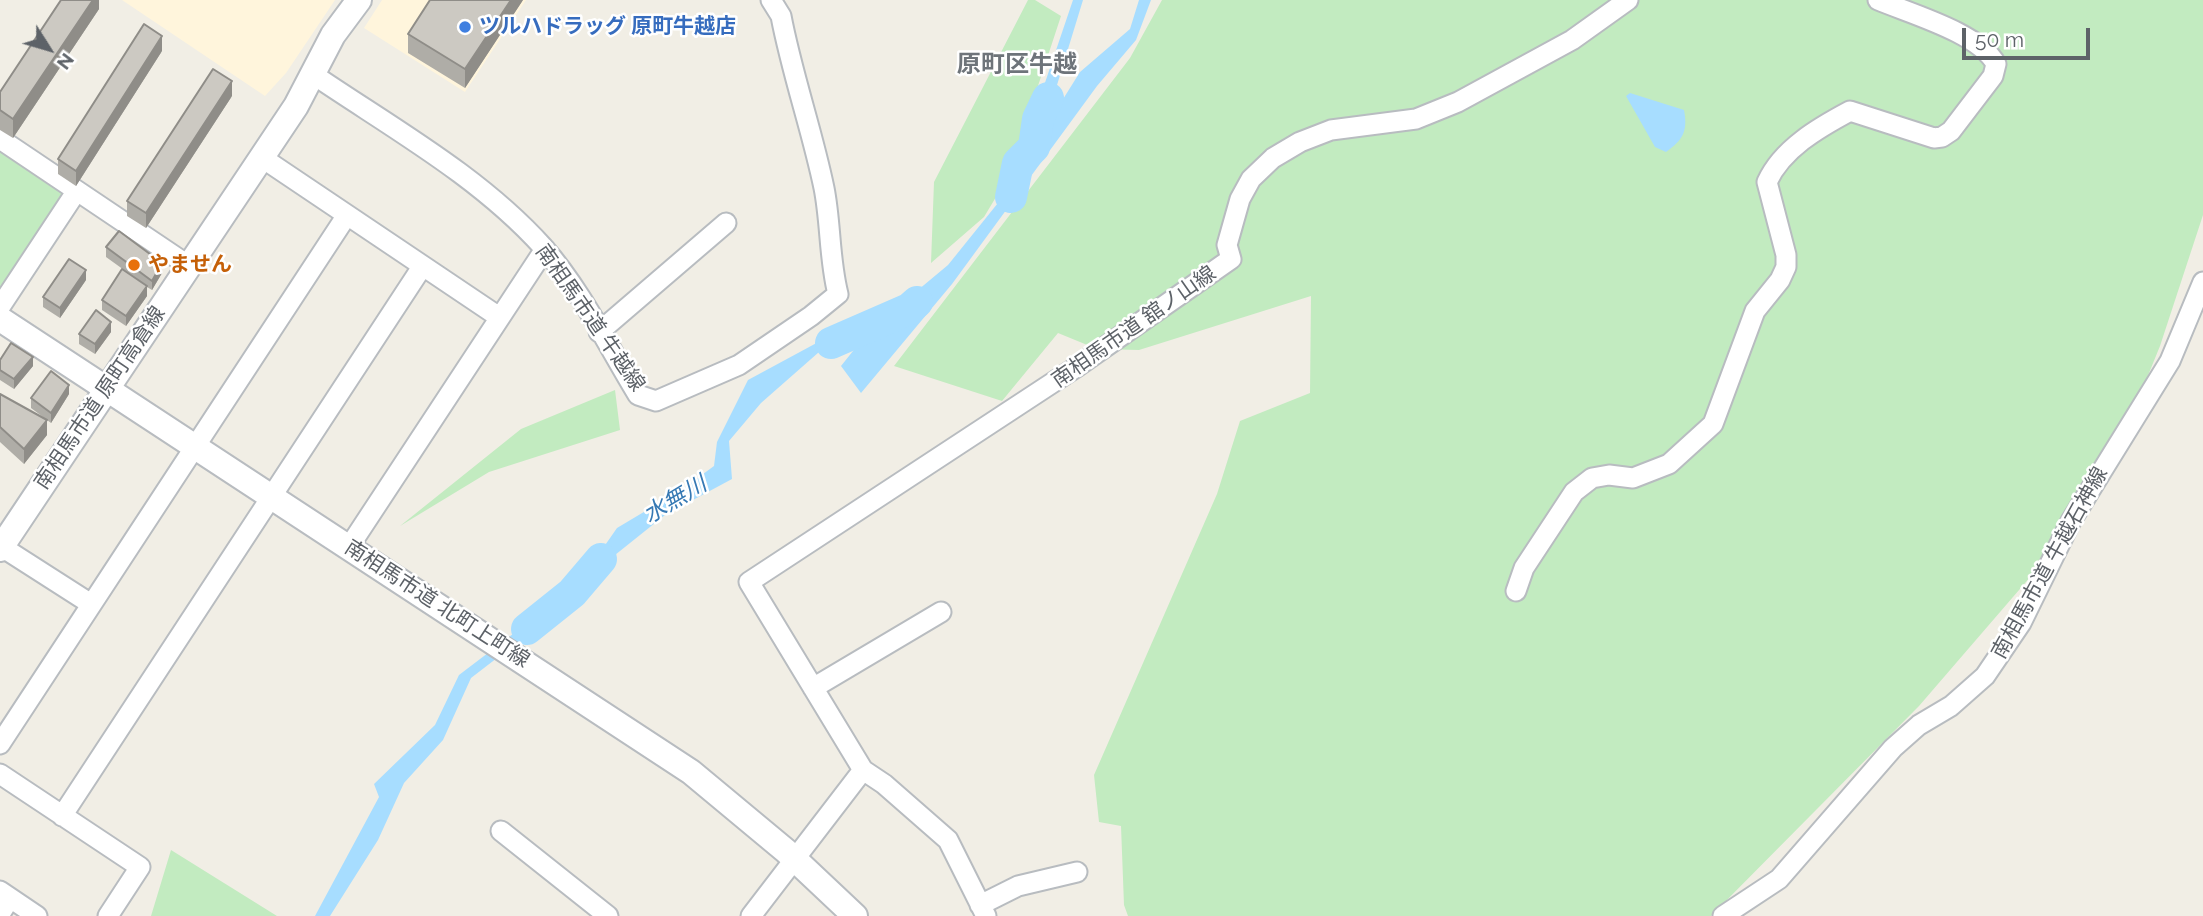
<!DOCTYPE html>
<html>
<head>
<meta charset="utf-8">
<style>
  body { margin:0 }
  #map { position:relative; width:2203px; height:916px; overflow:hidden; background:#f1eee5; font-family:Raleway,sans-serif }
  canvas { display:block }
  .north { position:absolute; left:14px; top:14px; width:70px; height:70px; -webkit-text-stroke:5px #fff; paint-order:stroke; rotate:127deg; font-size:19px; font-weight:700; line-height:28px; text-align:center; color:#5d6268 }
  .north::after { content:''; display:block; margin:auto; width:24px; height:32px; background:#5d6268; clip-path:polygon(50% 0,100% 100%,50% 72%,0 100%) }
  .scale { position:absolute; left:1962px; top:28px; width:128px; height:32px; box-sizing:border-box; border:4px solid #5d6268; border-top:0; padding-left:9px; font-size:21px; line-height:24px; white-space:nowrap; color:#5d6268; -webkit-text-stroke:5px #fff; paint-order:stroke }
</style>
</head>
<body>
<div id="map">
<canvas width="2203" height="916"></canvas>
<div class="north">N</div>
<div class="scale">50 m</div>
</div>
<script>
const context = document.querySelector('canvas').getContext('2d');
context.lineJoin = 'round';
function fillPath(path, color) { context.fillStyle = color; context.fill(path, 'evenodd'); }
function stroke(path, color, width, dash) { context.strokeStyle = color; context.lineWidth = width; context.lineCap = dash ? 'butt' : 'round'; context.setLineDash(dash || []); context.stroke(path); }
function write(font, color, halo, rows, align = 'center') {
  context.font = font + ' Raleway,"Noto Sans JP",sans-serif'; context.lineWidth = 5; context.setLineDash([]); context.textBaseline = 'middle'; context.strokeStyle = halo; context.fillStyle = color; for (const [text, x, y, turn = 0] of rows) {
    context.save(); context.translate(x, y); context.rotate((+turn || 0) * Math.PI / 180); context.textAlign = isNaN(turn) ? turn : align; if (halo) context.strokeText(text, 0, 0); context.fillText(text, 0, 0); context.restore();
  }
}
fillPath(new Path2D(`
  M122 0H335L286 73 265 96Z
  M382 0H526L465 92 364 28Z`), '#fff5dc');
fillPath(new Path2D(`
  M1028 0H1035L1061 16 1008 177 984 217 931 263 934 182Z
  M1162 0H2203V215L2160 346 2107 476 2038 568 1919 706 1711 916H1128L1124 905 1121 826 1099 822 1094 775 1217 494 1240 421 1310 393 1311 296 1139 350 1097 349 1058 333 1002 401 894 366 1130 58Z
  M0 150 63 194 0 291Z
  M615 390 620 430 489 472 400 526 521 429Z
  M171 850 277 916H151Z`), '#c2ebc0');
fillPath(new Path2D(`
  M1073 0H1083L1046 121 1030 141 1018 171 1080 72 1130 29 1139 0H1151L1136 40 1097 86 952 284 861 393 841 366 869 331 827 345 761 403 729 441 732 479 665 515 605 563 562 608 471 678 443 740 404 783 378 840 330 916H315L379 797 374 784 435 725 459 675 559 599 562 607 617 528 684 488 714 466 717 442 748 380 848 326 876 325 948 265 1002 198 1010 186Z
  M1630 93 1684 110C1688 131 1683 140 1666 152L1655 147 1626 96Z`), '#a7ddff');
stroke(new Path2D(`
  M1011 197 1018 163 1034 147 1038 119 1048 98
  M831 343 909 309 917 302
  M527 629 572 593 601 559`), '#a7ddff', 32);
const minor = new Path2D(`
  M314 75C392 128 479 176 543 247 581 290 608 346 638 395L656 401 739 365 811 316 838 294C829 259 831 223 824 188 812 130 792 74 781 16L771 0
  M0 139 189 266
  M261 157 499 317
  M0 307 76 192
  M599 332 726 223
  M2 547 91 604
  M349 547 545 249
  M1516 591 1524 568 1574 492 1592 478 1609 475 1633 478 1669 464 1713 424 1755 311 1780 280 1786 267V255L1767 182C1782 149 1818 128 1850 111L1934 138 1942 137 1951 131 1993 76 1996 64C1979 33 1911 14 1878 0
  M813 688 941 612
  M0 744 347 215
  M0 774 140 867 108 916
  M62 816 422 267
  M501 831 608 916
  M0 891 37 916
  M980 905 1018 886 1077 872
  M0 914 10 898
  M751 916 863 770
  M986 916 948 840 884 784 863 770 749 582 1075 368 1231 259 1227 245 1240 199 1251 179 1273 158 1300 142 1331 130 1416 119 1458 102 1572 40 1628 0
  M1723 916 1779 879 1893 748 1919 725 1951 706 1985 676 2021 623 2071 521 2170 361 2203 282`);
const tertiary = new Path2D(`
  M0 319 691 772 786 851 855 916
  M0 549 296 106 333 35 359 0`);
stroke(minor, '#b8bcc0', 23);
stroke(tertiary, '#b8bcc0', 28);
stroke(minor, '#fff', 19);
stroke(tertiary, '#fff', 24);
fillPath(new Path2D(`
  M99 0V9L13 138 0 130V92Z
  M523 0 465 88 408 53V34Z
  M162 51 76 186 58 174V159Z
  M232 96 146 228 127 216V201Z
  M106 247 162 273 152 290 147 287V296L126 326 102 310V300L131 275 106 257Z
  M86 280 60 318 43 307V297Z
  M111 332 95 354 79 344V334Z
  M0 360 33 366 14 389 0 380Z
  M0 394 47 435 24 464 0 442Z
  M69 394 51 423 31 408V398Z`), '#afada7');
fillPath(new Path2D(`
  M93 0H99V9L13 138V119Z
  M511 0H523L465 88V69Z
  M162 36V51L76 186V171Z
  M232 81V96L146 228V213Z
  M162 263V273L152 290V281Z
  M86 270V280L60 318V308Z
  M147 286V296L126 326V316Z
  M111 322V332L95 354V344Z
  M33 357V366L14 389V379Z
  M69 385V394L51 423V413Z
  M47 420V435L24 464V449Z`), '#8f8d88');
const building = new Path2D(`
  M61 0H93L13 119 0 110V92Z
  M430 0H511L465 69 408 34Z
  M144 24 162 36 76 171 58 159Z
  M213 69 232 81 146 213 127 201Z
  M119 231 162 263 152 281 106 247Z
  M69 259 86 270 60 308 43 297Z
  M122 269 147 286 126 316 102 300Z
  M96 310 111 322 95 344 79 334Z
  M11 343 33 357 14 379 0 370V360Z
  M51 371 69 385 51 413 31 398Z
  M0 394 47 420 24 449 0 427Z`);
fillPath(building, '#ccc9c2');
stroke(building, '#8f8d88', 2);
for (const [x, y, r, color] of [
  [465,27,7,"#3f7fe0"],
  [134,265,7,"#e8710a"]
]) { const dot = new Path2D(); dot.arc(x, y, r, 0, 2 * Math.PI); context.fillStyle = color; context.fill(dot); stroke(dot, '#fff', 2.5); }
write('bold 21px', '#366cbe', '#fff', [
  ["ツルハドラッグ 原町牛越店",479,27]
], 'left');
write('bold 21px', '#c56008', '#fff', [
  ["やません",148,265]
], 'left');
write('21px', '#5d6268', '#fff', [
  ["南相馬市道 牛越線",590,318,55],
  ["南相馬市道 舘ノ山線",1134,327,-35],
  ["南相馬市道 原町高倉線",100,398,-56],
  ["南相馬市道 牛越石神線",2050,563,-61],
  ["南相馬市道 北町上町線",437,604,33]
]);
write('italic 23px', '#3679b4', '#fff', [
  ["水無川",675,500,-31]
]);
write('bold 24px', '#6e747a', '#fff', [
  ["原町区牛越",1017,65]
]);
</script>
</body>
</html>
